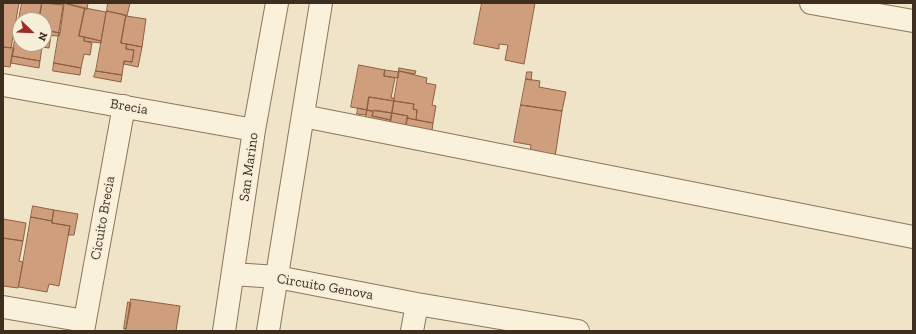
<!DOCTYPE html>
<html>
<head>
<meta charset="utf-8">
<style>
  body { margin:0 }
  #map { position:relative; width:916px; height:334px; overflow:hidden; background:#f0e4c8; font-family:"Zilla Slab",serif }
  canvas { display:block }
  .frame { position:absolute; inset:0; border:4px solid #3d2e20; pointer-events:none }
  .north { position:absolute; left:12px; top:12px; width:40px; height:40px; box-sizing:border-box; background:#f7eed8; border:1px solid #ada18e; border-radius:50%; rotate:113deg; font-size:11px; font-weight:700; line-height:16px; text-align:center; color:#3d2e20 }
  .north::after { content:''; display:block; margin:auto; width:14px; height:18px; background:#9e2a2b; clip-path:polygon(50% 0,100% 100%,50% 72%,0 100%) }
</style>
</head>
<body>
<div id="map">
<canvas width="916" height="334"></canvas>
<div class="frame"></div>
<div class="north">N</div>
</div>
<script>
const context = document.querySelector('canvas').getContext('2d');
context.lineJoin = 'round';
function fillPath(path, color) { context.fillStyle = color; context.fill(path, 'evenodd'); }
function stroke(path, color, width, dash) { context.strokeStyle = color; context.lineWidth = width; context.lineCap = dash ? 'butt' : 'round'; context.setLineDash(dash || []); context.stroke(path); }
function write(font, color, halo, rows, align = 'center') {
  context.font = font + ' "Zilla Slab",serif'; context.lineWidth = 4; context.setLineDash([]); context.textBaseline = 'middle'; context.strokeStyle = halo; context.fillStyle = color; for (const [text, x, y, turn = 0] of rows) {
    context.save(); context.translate(x, y); context.rotate((+turn || 0) * Math.PI / 180); context.textAlign = isNaN(turn) ? turn : align; if (halo) context.strokeText(text, 0, 0); context.fillText(text, 0, 0); context.restore();
  }
}
const building = new Path2D(`
  M3 3H19L11 48 3 47Z
  M22 3H42L39 20H20V44H44V35L51 36 49 48 42 47 40 61 12 56Z
  M42 3 64 5 60 33 44 30V20H39Z
  M64 3H88L87 9Z
  M64 3 85 8 79 36 85 37 84 41 92 43 90 55 84 54 81 68 54 63Z
  M108 3H130L127 16 107 11Z
  M482 3H535L524 64 505 60 508 45 499 44V49L474 44Z
  M85 8 106 12 101 41 79 36Z
  M107 11 126 15 121 43 127 44 126 49 134 50 132 62 124 61 122 75 96 71Z
  M126 16 146 19 142 47 121 43Z
  M44 30 60 33 59 36 44 35Z
  M85 37 101 41V43L84 41Z
  M127 44 142 47 138 67 124 64V61L132 62 134 50 126 49Z
  M3 47 14 48 10 67 3 66Z
  M12 56 40 61 39 68 11 63Z
  M54 63 81 68 80 75 53 71Z
  M359 65 385 70 384 76 395 78 391 98H394V101L369 97 367 110 351 107Z
  M399 68 416 71 415 74 399 71Z
  M385 70 399 72 398 78 384 76Z
  M96 71 122 75 121 82 94 77Z
  M399 71 427 78 426 83 436 85 432 105 436 106 433 123 416 120 417 110 413 109 414 104 394 101Z
  M527 72H532L531 80 526 79Z
  M526 79 540 81 539 87 566 92 562 111 521 105Z
  M369 97 394 101 392 113 367 110Z
  M394 101 414 104 413 109 417 110 416 120 407 118 408 116 392 113Z
  M521 105 562 111 555 157 530 152 531 145 514 142Z
  M358 108 367 110 366 115 357 114Z
  M367 110 373 112 372 116 391 120 389 131 364 127Z
  M375 110 392 113 391 120 372 116Z
  M392 113 408 116 406 125 390 122Z
  M407 118 433 123 431 139 405 134Z
  M33 206 54 210 52 221 31 217Z
  M54 210 78 214 74 235H68L70 226 52 223Z
  M31 217 52 221V223L70 226 59 286 49 284 47 292 19 287Z
  M3 219 26 223 23 241 3 238Z
  M3 238 23 241 19 261 23 262 18 288 3 286Z
  M131 299 180 306 176 331H126Z
  M128 302 131 303 126 329H124Z`);
fillPath(building, '#cf9f7d');
stroke(building, '#8d5f41', 1);
const street = new Path2D(`
  M811 3 913 21
  M3 85 254 130
  M303 116 913 237
  M233 274 277 277 417 304 578 331
  M3 307 85 321
  M83 331 124 106
  M224 331 254 130 277 3
  M268 331 321 3
  M412 331 417 304`);
stroke(street, '#8d765c', 24);
stroke(street, '#faf1dc', 22);
write('14px', '#3d2e20', '#f7eed8', [
  ["Brecia",129,107,10],
  ["San Marino",249,167,-82],
  ["Cicuito Brecia",103,218,-80],
  ["Circuito Genova",325,287,10]
]);
</script>
</body>
</html>
